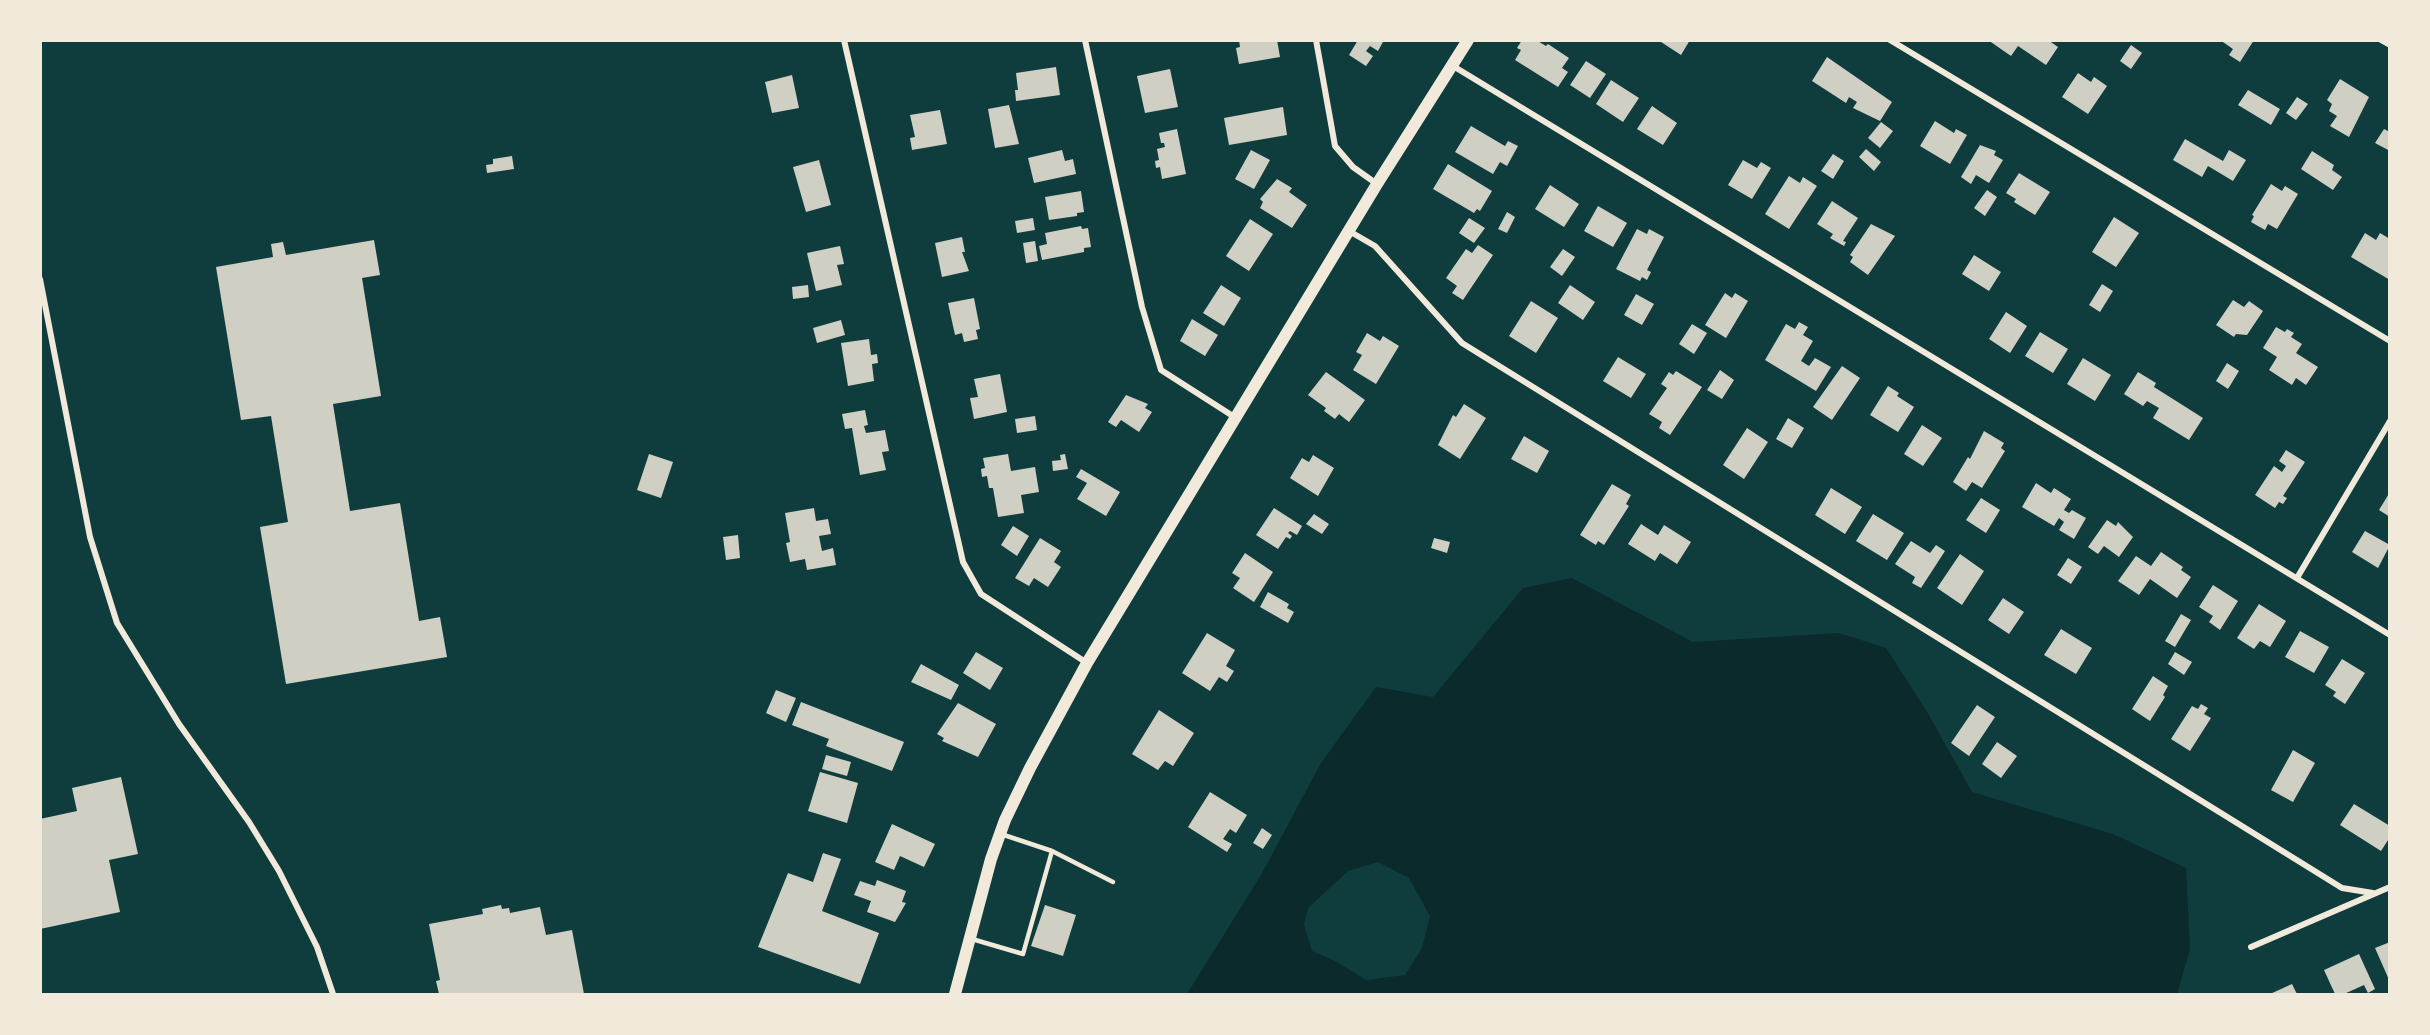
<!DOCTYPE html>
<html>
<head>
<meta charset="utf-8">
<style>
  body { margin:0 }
  #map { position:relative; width:2430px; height:1035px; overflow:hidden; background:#0f3d3e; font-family:"Libre Baskerville",serif }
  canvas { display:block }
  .frame { position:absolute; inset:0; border:42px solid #f1e9da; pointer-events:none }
</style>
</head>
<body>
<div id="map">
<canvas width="2430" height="1035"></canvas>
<div class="frame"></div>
</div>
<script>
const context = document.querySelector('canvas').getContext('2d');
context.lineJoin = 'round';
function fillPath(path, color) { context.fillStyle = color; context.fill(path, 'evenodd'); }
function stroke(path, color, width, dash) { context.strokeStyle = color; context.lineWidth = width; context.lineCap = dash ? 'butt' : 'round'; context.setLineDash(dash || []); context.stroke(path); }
fillPath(new Path2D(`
  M1572 578 1693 642 1839 633 1886 648 1926 710 1972 792 2113 834 2186 868 2190 949 2177 994H1187L1261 875 1321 763 1376 687 1433 697 1523 588ZM1378 862 1409 878 1430 916 1422 948 1405 975 1366 980 1337 962 1312 951 1304 925 1308 908 1348 871Z`), '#0a2a2b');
fillPath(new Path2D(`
  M1239 40H1277L1280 57 1239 64 1236 48 1240 47Z
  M1358 40H1384L1378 51 1370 46 1366 51 1373 56 1366 66 1349 55Z
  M1522 40H1536L1546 46 1548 44 1569 58 1562 68 1568 72 1558 87 1515 60 1521 50 1517 48Z
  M1658 40H1690L1681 55Z
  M1988 40H2048L2058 47 2046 65 2018 46 2011 56Z
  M2220 40H2254L2240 62 2229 55 2233 49Z
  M2131 45 2142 53 2131 69 2120 61Z
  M1827 57 1892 102 1880 121 1853 108 1857 102 1849 97 1846 103 1812 81Z
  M1586 61 1606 74 1590 98 1570 85Z
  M1056 67 1060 95 1016 101 1015 90H1018L1016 73Z
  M1170 69 1178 107 1145 113 1137 76Z
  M2078 73 2091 82 2094 77 2107 86 2088 114 2062 97Z
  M792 75 799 108 772 113 765 82Z
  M2340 79 2369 97 2349 137 2330 126 2337 116 2329 111 2332 104 2327 100Z
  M1611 80 1639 98 1623 122 1596 104Z
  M2248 90 2280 109 2271 125 2238 105Z
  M2297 97 2308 104 2296 120 2286 113Z
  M1009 105 1019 144 995 148 988 109Z
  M1652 106 1677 123 1663 145 1637 129Z
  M1283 107 1287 135 1229 145 1224 118Z
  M940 110 947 144 912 150 910 138 915 137 910 115Z
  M1935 121 1954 133 1956 129 1967 135 1950 164 1920 146Z
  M1881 122 1893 131 1880 148 1868 138Z
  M1471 126 1505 146 1508 141 1518 146 1507 166 1500 162 1493 174 1455 152Z
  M1177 129 1186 174 1162 179 1160 167 1156 168 1155 161 1159 160 1157 149 1165 147 1164 143H1161L1159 133Z
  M2384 129 2390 132V151L2375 143Z
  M2185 139 2223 161 2229 150 2246 160 2233 181 2208 166 2202 177 2173 160Z
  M1980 145 1996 151 1994 155 2003 160 1989 183 1976 175 1971 184 1961 177Z
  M1866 149 1881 162 1874 171 1859 157Z
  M1062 150 1065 161 1073 159 1076 174 1034 183 1028 158Z
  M1251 150 1270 160 1254 189 1235 179Z
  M2312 151 2334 165 2332 170 2342 177 2333 190 2301 169Z
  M1833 154 1844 161 1833 179 1821 171Z
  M512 156 514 169 487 173 486 165 493 164V159Z
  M819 160 831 205 806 212 793 167Z
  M1743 160 1757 168 1761 162 1771 168 1752 199 1728 185Z
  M1448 164 1492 191 1480 211 1477 209 1474 213 1433 189Z
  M2019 173 2050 192 2035 215 2014 202 2016 199 2006 193Z
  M1789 176 1800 183 1803 177 1817 186 1789 229 1765 214Z
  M1277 179 1292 188 1289 192 1307 205 1292 228 1260 208 1263 202 1260 199Z
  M2271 184 2282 191 2285 186 2298 194 2277 229 2268 224 2265 230 2251 222 2254 216 2252 215Z
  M1550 185 1579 204 1564 227 1535 209Z
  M1987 190 1997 197 1985 216 1974 208Z
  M1081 191 1084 212 1077 213V216L1049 220 1045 197Z
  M1832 201 1858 218 1843 241 1846 242 1844 246 1830 238 1833 234 1817 224Z
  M1598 206 1627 223 1613 247 1584 231Z
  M1507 212 1515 217 1507 233 1498 229Z
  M2114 217 2139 233 2116 267 2092 252Z
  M1033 218 1035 230 1017 233 1015 221Z
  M1469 218 1485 228 1474 243 1459 233Z
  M1250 219 1273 234 1249 271 1226 256Z
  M1871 224 1895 236 1868 275 1850 262 1853 257 1850 255Z
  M1081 226 1082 229 1088 228 1091 247 1084 248V252L1042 260 1039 246 1047 244 1045 233Z
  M1637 229 1647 234 1649 229 1664 237 1647 270 1651 272 1647 280 1642 277 1640 281 1616 269Z
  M2365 233 2376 240 2380 233 2390 239V280L2351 257Z
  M962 237 965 252H962L969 271 942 277 935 243Z
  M374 240 380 275 362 278 381 396 333 404 350 511 400 503 419 621 440 617 447 657 286 684 260 527 288 522 271 416 241 420 216 267 273 257 271 244 283 242 286 255Z
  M1035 241 1038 261 1026 263 1023 243Z
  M1478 245 1493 255 1463 300 1452 293 1457 286 1446 278 1466 249 1472 253Z
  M840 246 844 264 837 265 842 285 816 291 807 253Z
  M1563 249 1575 257 1562 276 1550 267Z
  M1974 255 2001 272 1989 291 1962 274Z
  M2102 284 2113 291 2100 312 2089 305Z
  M808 285 809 297 793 299 792 287Z
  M1221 285 1241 298 1224 326 1203 313Z
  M1570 285 1595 302 1583 320 1558 303Z
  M1725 293 1732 298 1735 293 1748 301 1726 338 1705 325Z
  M1636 294 1654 304 1642 325 1624 315Z
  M974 298 980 329 976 330 978 339 964 342 962 333 955 335 948 303Z
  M2233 300 2244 307 2249 301 2263 311 2247 335 2236 334 2234 337 2216 325Z
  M1531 301 1558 318 1536 353 1509 336Z
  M2006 312 2027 326 2010 353 1989 339Z
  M1192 319 1218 335 1205 356 1180 341Z
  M841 320 845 335 817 343 813 328Z
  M1799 322 1808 327 1803 335 1813 341 1801 361 1809 366 1815 358 1831 367 1816 391 1765 360 1786 324 1795 329Z
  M1692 324 1707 333 1694 354 1679 344Z
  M2276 327 2285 332 2287 329 2294 333 2291 337 2302 344 2296 353 2318 367 2306 385 2296 378 2292 385 2269 370 2277 357 2263 348Z
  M2040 332 2068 349 2053 373 2025 356Z
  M1367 333 1380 341 1383 336 1399 346 1376 384 1353 370 1362 355 1356 352Z
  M869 339 871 355 877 354 878 363 872 364 874 381 848 386 841 343Z
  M1618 357 1646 374 1631 398 1603 381Z
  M2083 358 2111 375 2095 401 2067 384Z
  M2227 363 2239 371 2228 389 2216 381Z
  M1842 366 1860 378 1832 420 1813 407Z
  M1720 370 1734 380 1722 399 1707 390Z
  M1676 371 1702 387 1670 435 1659 428 1662 422 1649 414 1667 388 1661 384 1669 372 1673 375Z
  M1326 372 1365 400 1349 422 1339 414 1335 419 1324 411 1326 408 1308 395Z
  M2138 372 2156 383 2154 387 2203 418 2189 440 2153 418 2159 408 2147 401 2143 406 2124 394Z
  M1000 374 1007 412 974 419 970 398 978 397 974 379Z
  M1888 386 1899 393 1897 396 1914 407 1898 432 1870 415Z
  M1126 395 1148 404 1145 408 1152 412 1139 432 1121 420 1116 427 1108 422Z
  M1464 404 1486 418 1460 459 1438 445 1453 415 1456 417Z
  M865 410 868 425 864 426 866 433 885 430 889 451 882 452 886 470 860 475 852 428 845 429 842 414Z
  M1035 416 1037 430 1017 433 1015 419Z
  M1788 418 1804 428 1792 448 1776 439Z
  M1922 425 1942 438 1923 466 1904 454Z
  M1747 428 1768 442 1744 479 1723 465Z
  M1984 431 2004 443 2001 448 2005 451 1982 488 1972 482 1966 491 1953 482 1968 457 1970 459Z
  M1524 436 1549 451 1537 473 1511 459Z
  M2286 450 2305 462 2283 496 2287 498 2283 504 2279 502 2275 508 2255 495 2274 466 2282 472 2286 466 2279 461Z
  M649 454 673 462 661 498 637 490Z
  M1008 454 1011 471 1035 467 1039 492 1021 495 1024 513 998 517 993 488H989L987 476 982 477 981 469 985 468 983 458Z
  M1065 454 1068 469 1053 471 1052 461 1061 460 1060 455Z
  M1313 455 1334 468 1318 496 1290 478 1302 458 1309 462Z
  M1081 469 1120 492 1106 516 1077 499 1087 483 1076 477Z
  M2036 483 2051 493 2054 488 2071 499 2064 510 2069 513 2072 510 2086 518 2074 539 2059 530 2064 522 2059 518 2054 526 2022 507Z
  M1612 484 1631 495 1626 504 1629 506 1604 545 1598 541 1596 545 1580 535Z
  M1831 488 1862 507 1845 534 1815 515Z
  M2390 492V517L2379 510Z
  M1981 498 2000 510 1986 533 1966 520Z
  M814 508 816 521 828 519 831 534 819 536 822 551 833 548 836 565 807 570 805 559 790 562 786 543 790 542 785 513Z
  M1274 508 1302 526 1297 535 1290 531 1288 533 1292 536 1290 539 1286 537 1278 549 1256 535Z
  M1314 514 1329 524 1322 534 1306 524Z
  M1873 514 1904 533 1887 560 1856 541Z
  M2107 520 2116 526 2118 522 2133 537 2119 557 2104 546 2098 554 2088 547Z
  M1641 524 1658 535 1664 525 1691 542 1677 564 1660 553 1655 561 1628 544Z
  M1013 526 1029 536 1017 556 1001 545Z
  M2365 531 2390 545 2378 568 2352 552Z
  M738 535 740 558 726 560 723 537Z
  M1040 538 1061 551 1054 562 1061 567 1048 587 1034 578 1029 586 1015 578Z
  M1434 538 1450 542 1447 553 1431 548Z
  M1911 541 1930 553 1936 545 1945 551 1921 588 1912 583 1915 577 1895 564Z
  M2161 552 2183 567 2181 570 2191 577 2177 598 2150 579 2139 595 2118 581 2136 556 2151 566Z
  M1245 553 1273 572 1254 602 1233 588 1240 578 1232 573Z
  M1960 554 1984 571 1962 605 1937 588Z
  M2068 558 2082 567 2071 584 2057 575Z
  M2213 585 2238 601 2220 630 2209 622 2213 616 2199 607Z
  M1268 592 1289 604 1287 608 1294 612 1288 623 1260 607Z
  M2003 598 2024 612 2009 634 1988 620Z
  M2259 604 2286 621 2270 647 2260 641 2254 649 2237 638Z
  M2181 614 2191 620 2175 647 2165 641Z
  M2061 629 2092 648 2076 674 2044 655Z
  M2300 631 2329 647 2314 673 2285 657Z
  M1207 633 1235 650 1226 666 1234 671 1227 682 1219 677 1210 691 1182 673Z
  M976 652 1003 668 990 690 963 673Z
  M2175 652 2192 662 2184 675 2168 664Z
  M2342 659 2365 673 2345 704 2333 696 2336 692 2325 685Z
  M921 664 959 685 951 700 911 682Z
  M2153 676 2168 686 2163 695 2165 697 2150 721 2132 709Z
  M776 690 796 698 786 722 766 713Z
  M801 702 904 742 892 771 826 746 829 739 792 725Z
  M958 703 996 724 978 757 942 741 944 738 937 734Z
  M2201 704 2208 708 2204 714 2211 718 2190 751 2171 739 2192 706 2198 709Z
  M1977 705 1995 717 1969 756 1951 743Z
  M1159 710 1194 733 1173 766 1165 761 1158 770 1132 754Z
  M1997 742 2017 756 2001 778 1982 764Z
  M2293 750 2315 763 2293 802 2271 790Z
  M826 755 851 762 847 776 822 769Z
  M820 772 858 783 847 823 808 811Z
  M121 777 138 854 109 860 120 912 40 929V819L77 811 72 788Z
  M1210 792 1247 815 1236 833 1230 829 1223 839 1232 844 1227 852 1188 827Z
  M2354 804 2390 826V837L2381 851 2340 825Z
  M892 824 935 844 924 867 900 856 894 870 875 862Z
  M1262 828 1272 835 1263 849 1253 843Z
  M823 853 841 859 822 911 879 933 860 984 758 947 788 873 813 882Z
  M877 880 906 891 902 902 906 903 895 922 867 912 871 901 854 895 860 881 875 886Z
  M501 905 502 909 509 908 510 913 540 907 546 935 572 930 584 994H439L436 981 440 980 429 924 483 914 482 909Z
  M1045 905 1076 915 1063 956 1031 946Z
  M2390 942V982L2375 948Z
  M2359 954 2375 989 2368 993 2364 985 2344 994H2335L2324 970Z
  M2292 984 2297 994H2270Z`), '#cfcfc3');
stroke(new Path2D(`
  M1052 851 1113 882
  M972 939 1023 954 1052 851 1001 834`), '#f1e9da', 4.5);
stroke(new Path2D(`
  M844 40 963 562 981 594 1087 663
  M1085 40 1142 307 1161 370 1236 418
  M1316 40 1335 146 1353 167 1377 184
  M1890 40 2390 341
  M2381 40 2390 45
  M1453 66 2390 635
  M1349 231 1375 246 1462 343 2342 888 2373 893
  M40 279 90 537 117 623 179 724 249 822 279 871 317 947 333 994
  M2297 578 2390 421
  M2251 947 2390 887`), '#f1e9da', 6);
stroke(new Path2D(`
  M955 994 991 859 1005 820 1030 768 1087 663 1377 184 1468 40`), '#f1e9da', 12);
</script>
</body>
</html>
